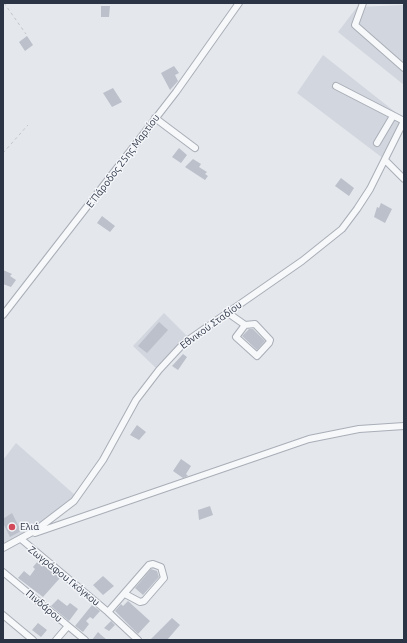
<!DOCTYPE html>
<html>
<head>
<meta charset="utf-8">
<style>
  body { margin:0 }
  #map { position:relative; width:407px; height:643px; overflow:hidden; background:#e4e7ec; font-family:Ubuntu,sans-serif }
  canvas { display:block }
  .frame { position:absolute; inset:0; border:4px solid #2b3445; pointer-events:none }
</style>
</head>
<body>
<div id="map">
<canvas width="407" height="643"></canvas>
<div class="frame"></div>
</div>
<script>
const context = document.querySelector('canvas').getContext('2d');
context.lineJoin = 'round';
function fillPath(path, color) { context.fillStyle = color; context.fill(path, 'evenodd'); }
function stroke(path, color, width, dash) { context.strokeStyle = color; context.lineWidth = width; context.lineCap = dash ? 'butt' : 'round'; context.setLineDash(dash || []); context.stroke(path); }
function write(font, color, halo, rows, align = 'center') {
  context.font = font + ' Ubuntu,sans-serif'; context.lineWidth = 3; context.setLineDash([]); context.textBaseline = 'middle'; context.strokeStyle = halo; context.fillStyle = color; for (const [text, x, y, turn = 0] of rows) {
    context.save(); context.translate(x, y); context.rotate((+turn || 0) * Math.PI / 180); context.textAlign = isNaN(turn) ? turn : align; if (halo) context.strokeText(text, 0, 0); context.fillText(text, 0, 0); context.restore();
  }
}
fillPath(new Path2D(`
  M404 5V85L338 32 357 7Z
  M323 55 404 119 384 159 297 93Z
  M164 313 190 339 158 370 133 346Z
  M16 443 75 495 59 511 36 529 3 546V460Z`), '#d2d6de');
fillPath(new Path2D(`
  M101 6H110L109 17H101Z
  M27 36 33 45 25 51 19 42Z
  M174 66 179 73 175 75 178 81 170 90 161 73Z
  M113 88 122 102 112 107 103 93Z
  M179 148 187 155 181 163 172 157Z
  M193 159 201 164 199 167 207 172 205 174 208 176 205 180 185 167Z
  M341 178 354 188 349 196 335 186Z
  M381 203 392 209 385 223 374 217 377 207 379 208Z
  M102 216 115 226 110 232 97 223Z
  M3 270 12 274 10 276 16 280 11 287 3 284Z
  M159 322 168 330 147 353 138 346Z
  M249 329H253L265 341 257 350 242 336Z
  M183 354 187 357 178 370 172 366Z
  M137 425 146 432 139 440 130 435Z
  M181 459 191 466 186 474 188 476 183 478 173 471Z
  M210 506 213 515 199 520 198 510Z
  M12 513 21 531 10 537 3 523V519Z
  M38 561 60 578 43 597 18 578 24 571 30 576 35 569 33 567Z
  M151 569 157 571 159 577 143 595 135 588Z
  M103 576 114 586 103 595 93 585Z
  M58 599 67 606 70 603 78 609 69 621 51 606Z
  M128 601 150 621 138 634 115 611 121 604 123 606Z
  M92 605 100 611 93 619 90 617 86 621 89 624 83 632 75 626Z
  M172 618 180 625 167 640H150Z
  M111 621 115 625 109 631 104 628Z
  M38 623 47 630 41 637 32 630Z
  M98 632 100 634 107 640H92Z`), '#bbc0ca');
const minor = new Path2D(`
  M363 3 355 25 404 68
  M336 86 404 121
  M155 118 195 148
  M377 143 393 116
  M385 160 404 179
  M228 313 245 325 255 324 270 340 269 343 257 356 236 337 245 325
  M3 315 176 92 239 3
  M35 533 309 439 359 429 404 426
  M21 539 108 612 138 640
  M3 548 36 530 74 501 103 460 136 400 159 370 184 343 302 261 342 229 357 209 370 189 404 121
  M3 572 85 640
  M108 612 149 565 153 564 161 567 164 578 144 601 140 602 125 594
  M3 615 33 640
  M56 640 68 626`);
stroke(minor, '#a9aeb7', 8);
stroke(new Path2D(`
  M4 3 26 34
  M3 153 28 125`), '#c2c5cb', 1, [3, 3]);
stroke(minor, '#f7f8fa', 6);
for (const [x, y, r, color] of [
  [12,527,4,"#d1495b"]
]) { const dot = new Path2D(); dot.arc(x, y, r, 0, 2 * Math.PI); context.fillStyle = color; context.fill(dot); stroke(dot, '#f4f6f9', 1.5); }
write('10px', '#2b3445', '#f4f6f9', [
  ["Ε΄ Πάροδος 25ης Μαρτίου",123,161,-53],
  ["Εθνικού Σταδίου",211,325,-36],
  ["Ζωγράφου Γκόγκου",64,576,39],
  ["Πινδάρου",44,606,40]
]);
write('10px', '#2b3445', '#f4f6f9', [
  ["Ελιά",20,527]
], 'left');
</script>
</body>
</html>
